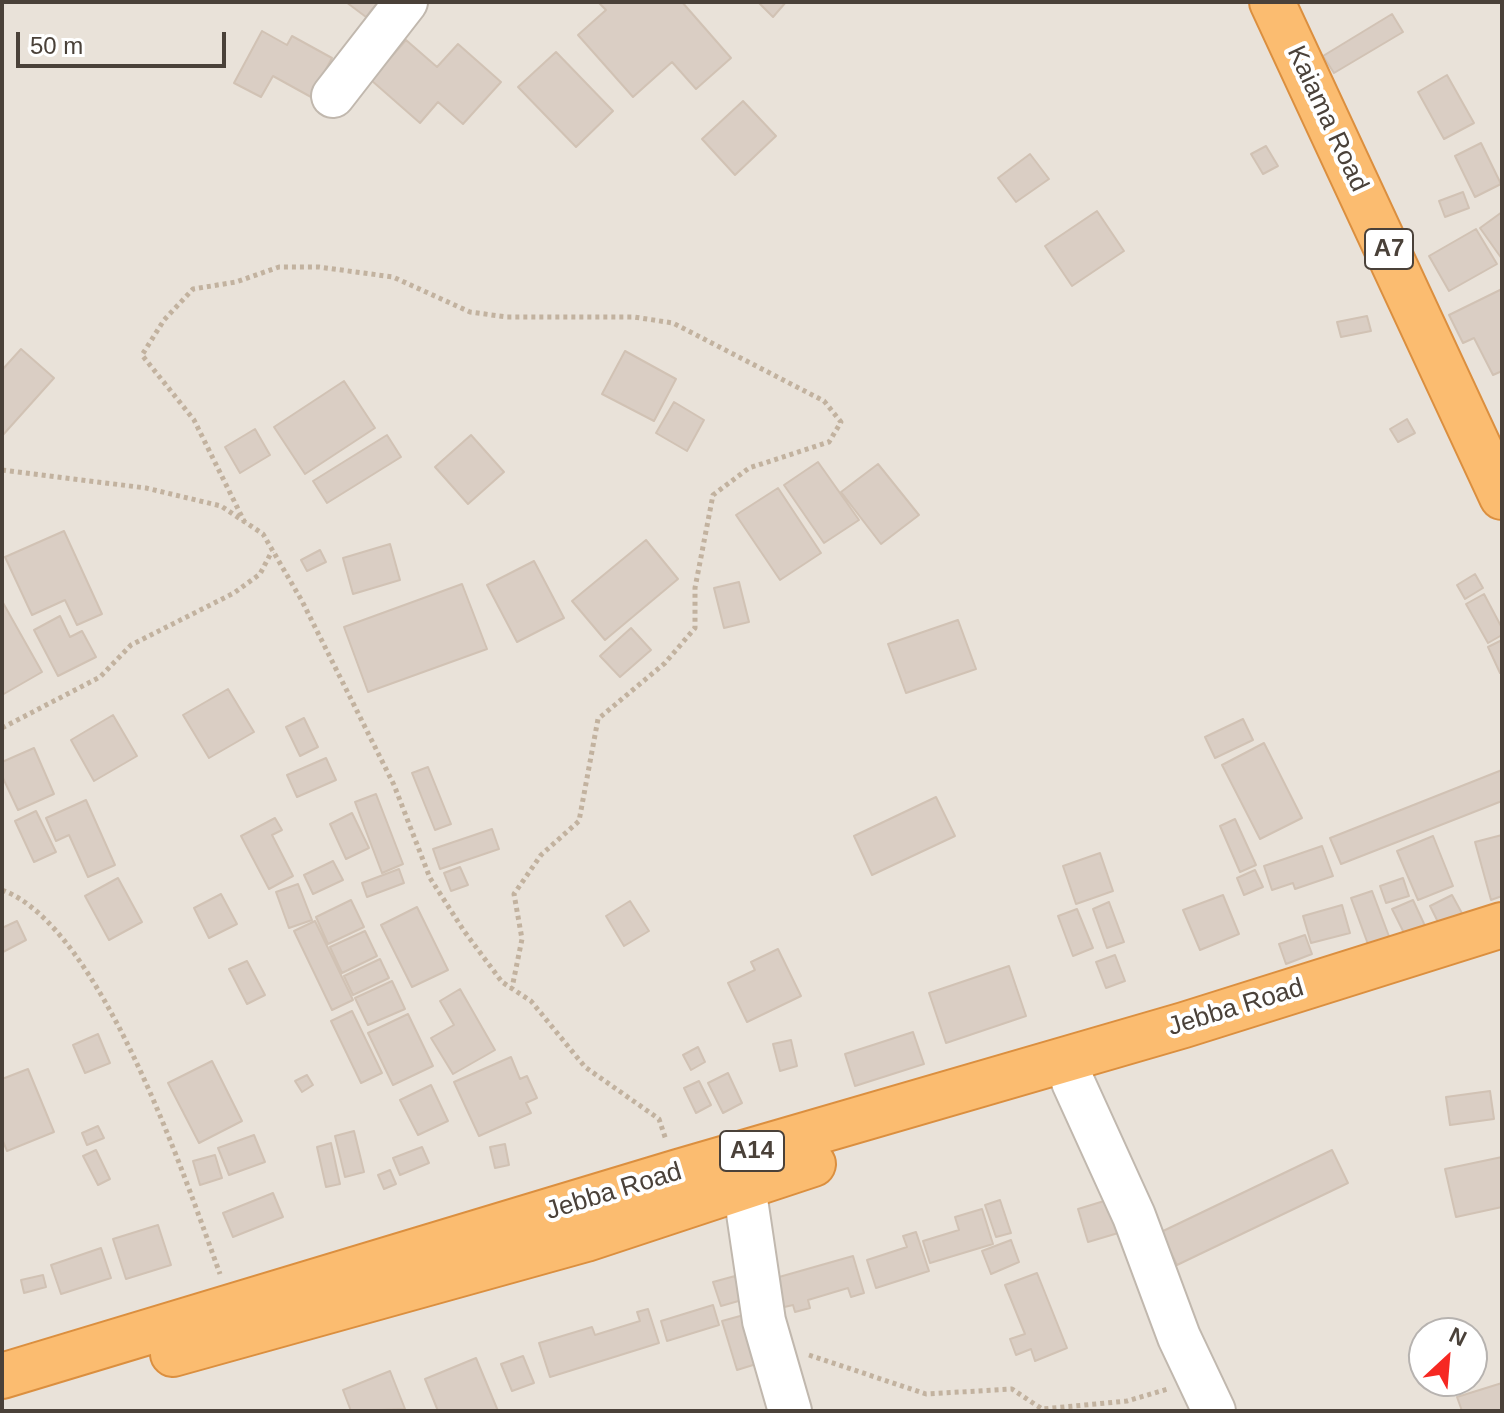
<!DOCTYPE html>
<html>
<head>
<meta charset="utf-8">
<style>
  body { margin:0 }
  #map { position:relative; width:1504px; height:1413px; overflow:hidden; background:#f5f1eb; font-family:Arial,sans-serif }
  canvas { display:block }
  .frame { position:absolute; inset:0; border:4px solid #4a4139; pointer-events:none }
  .north { position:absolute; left:1408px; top:1317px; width:80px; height:80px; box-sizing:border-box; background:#fff; border:2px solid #b7b3b0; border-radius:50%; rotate:26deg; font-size:22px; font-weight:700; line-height:32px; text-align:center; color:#4a4139 }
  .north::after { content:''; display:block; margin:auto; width:28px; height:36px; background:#f62822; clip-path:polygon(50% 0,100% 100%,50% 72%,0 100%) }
  .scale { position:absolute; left:16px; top:32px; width:210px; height:36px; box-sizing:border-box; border:4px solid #4a4139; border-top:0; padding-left:10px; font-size:24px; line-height:28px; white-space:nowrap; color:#4a4139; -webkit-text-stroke:6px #fff; paint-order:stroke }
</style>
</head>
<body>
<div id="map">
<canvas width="1504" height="1413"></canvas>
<div class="frame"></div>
<div class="north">N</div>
<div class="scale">50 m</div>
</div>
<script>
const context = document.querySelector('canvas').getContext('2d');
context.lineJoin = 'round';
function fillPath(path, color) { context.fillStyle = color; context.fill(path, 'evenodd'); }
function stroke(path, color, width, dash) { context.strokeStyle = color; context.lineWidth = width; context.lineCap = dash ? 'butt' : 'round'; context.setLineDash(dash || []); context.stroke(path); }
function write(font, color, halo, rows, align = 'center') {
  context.font = font + ' Arial,sans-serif'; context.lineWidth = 8; context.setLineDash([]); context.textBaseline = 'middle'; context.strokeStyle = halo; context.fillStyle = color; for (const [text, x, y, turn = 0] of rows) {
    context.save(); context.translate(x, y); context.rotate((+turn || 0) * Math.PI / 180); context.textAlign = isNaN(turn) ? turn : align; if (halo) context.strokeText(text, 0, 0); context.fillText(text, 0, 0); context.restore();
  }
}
fillPath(new Path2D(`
  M2 2H1502V1411H2ZM1424 1333H1472V1381H1424Z`), '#e9e2d9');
const building = new Path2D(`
  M346 2H378L366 17Z
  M598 2H682L731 58 696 89 672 62 633 97 578 35 606 10Z
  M758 2H786L773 17Z
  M1392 14 1403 32 1334 73 1323 56Z
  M262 31 287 45 292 36 332 58 311 97 273 76 261 97 234 83Z
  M406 40 437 67 458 44 501 82 463 124 438 102 420 123 371 80Z
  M556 52 613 111 576 147 518 87Z
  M1447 75 1474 123 1444 139 1418 92Z
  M743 101 776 136 735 175 702 139Z
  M1481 143 1501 184 1475 197 1455 156Z
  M1266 146 1278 166 1263 174 1251 154Z
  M1030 154 1049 179 1016 202 998 178Z
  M1463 192 1469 208 1445 217 1439 201Z
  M1097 211 1124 251 1072 286 1045 246Z
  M1502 212V259L1480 228Z
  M1476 229 1497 264 1449 291 1429 256Z
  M1502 289V371L1493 375 1474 338 1463 343 1449 315Z
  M1367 316 1371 331 1341 337 1337 322Z
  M21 349 54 378 2 436V370Z
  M625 351 676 379 654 421 602 394Z
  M344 381 375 428 305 474 274 427Z
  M674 402 704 420 687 451 656 433Z
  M1407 419 1415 433 1398 442 1390 429Z
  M255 429 270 455 240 473 225 447Z
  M387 435 401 457 327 503 313 481Z
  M471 435 504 472 468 504 435 467Z
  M818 462 859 520 824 543 784 485Z
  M878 464 919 515 881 544 841 492Z
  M778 488 821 553 780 580 736 515Z
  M64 531 102 614 77 625 65 600 32 615 5 557Z
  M646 540 678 579 605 640 572 601Z
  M390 544 400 580 353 594 343 558Z
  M320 550 326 562 307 571 301 560Z
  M534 561 564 618 517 642 487 585Z
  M1475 574 1483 588 1465 599 1457 585Z
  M739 582 749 622 724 628 714 588Z
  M462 584 487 649 368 692 344 627Z
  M1484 594 1502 628V635L1488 643 1466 604Z
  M2 601 42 672 2 695Z
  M60 616 70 637 82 631 96 657 58 676 34 630Z
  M958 620 976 669 906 693 888 644Z
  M631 628 651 650 620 677 600 656Z
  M1502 640V672L1500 673 1488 647Z
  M228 689 254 732 209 758 183 715Z
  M113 715 137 756 94 781 71 740Z
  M304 718 318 747 300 756 286 727Z
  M1243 719 1253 740 1215 758 1205 737Z
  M1264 743 1302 818 1260 839 1222 765Z
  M34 748 54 794 18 810 2 776V762Z
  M326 758 336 780 297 797 287 775Z
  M428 767 451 824 435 830 412 773Z
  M1502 770V801L1341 864 1330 838Z
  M376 794 403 864 382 873 355 802Z
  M936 797 955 836 872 875 854 836Z
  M86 800 115 865 88 877 69 835 56 841 46 818Z
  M36 811 56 852 34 862 15 821Z
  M352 813 369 848 346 859 330 824Z
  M275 818 282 830 272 835 293 876 269 889 241 836Z
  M1235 819 1256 865 1240 872 1220 826Z
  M492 829 499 849 440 869 433 849Z
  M1502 835V896L1491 900 1475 842Z
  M1433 836 1453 886 1418 900 1397 851Z
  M1322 846 1333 876 1295 889 1293 883 1272 890 1264 866Z
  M1100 853 1113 891 1076 904 1063 866Z
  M333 861 343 880 313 894 304 875Z
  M460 867 468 885 451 891 444 873Z
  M399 869 404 883 367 897 362 883Z
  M1255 870 1263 887 1244 895 1237 878Z
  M118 878 142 922 109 940 85 896Z
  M1403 878 1409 896 1386 903 1380 886Z
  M298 884 312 920 289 928 276 892Z
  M1372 891 1390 939 1369 947 1351 898Z
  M221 894 237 924 209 938 194 908Z
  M1223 895 1239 934 1200 950 1183 910Z
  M1452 895 1464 917 1441 928 1430 906Z
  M351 900 364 927 328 944 316 917Z
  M1413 900 1426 928 1406 937 1392 909Z
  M630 901 649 931 624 946 606 916Z
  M1109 902 1124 942 1107 948 1093 909Z
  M1342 905 1350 933 1311 943 1303 916Z
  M417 907 448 970 412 987 381 925Z
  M1077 909 1093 948 1073 956 1058 916Z
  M17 921 26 940 3 952 2 928Z
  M315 921 353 1000 332 1010 294 931Z
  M365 931 377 956 342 973 330 947Z
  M1305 935 1312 954 1286 964 1279 944Z
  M778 949 801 996 747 1022 728 983 755 970 751 962Z
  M1115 955 1125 981 1106 988 1096 962Z
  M380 959 389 978 353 995 344 976Z
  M247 961 265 995 247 1004 229 969Z
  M1009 966 1026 1016 946 1043 929 993Z
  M392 981 405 1009 368 1025 355 998Z
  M460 989 495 1050 453 1074 431 1038 454 1025 440 1001Z
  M352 1011 382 1073 361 1083 331 1021Z
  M408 1014 433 1066 393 1085 368 1033Z
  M913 1032 924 1064 855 1086 845 1054Z
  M98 1034 110 1063 85 1073 73 1045Z
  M791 1040 797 1066 780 1071 773 1044Z
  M698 1047 705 1062 691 1070 683 1055Z
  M511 1057 520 1079 527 1076 537 1098 526 1103 531 1113 479 1136 454 1082Z
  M212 1061 242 1121 199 1143 168 1083Z
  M28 1069 54 1132 7 1151 2 1139V1079Z
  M728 1073 742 1103 723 1113 708 1083Z
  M307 1075 313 1085 302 1092 295 1081Z
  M699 1081 711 1105 696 1113 684 1088Z
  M431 1085 448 1121 418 1135 400 1100Z
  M1490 1091 1494 1119 1450 1125 1446 1097Z
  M98 1126 104 1138 87 1145 82 1133Z
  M354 1131 364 1172 345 1177 335 1136Z
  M254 1135 265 1162 229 1175 218 1148Z
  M331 1143 340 1184 326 1187 317 1147Z
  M505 1144 509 1165 495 1168 490 1147Z
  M422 1147 429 1163 400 1175 393 1158Z
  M96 1150 110 1179 98 1185 83 1156Z
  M1332 1150 1348 1183 1177 1265 1161 1232Z
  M215 1155 222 1178 200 1185 193 1161Z
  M1502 1157V1207L1456 1217 1445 1169Z
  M390 1170 396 1184 384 1189 378 1175Z
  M273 1193 283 1217 233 1237 223 1213Z
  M1114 1198 1125 1231 1088 1242 1078 1209Z
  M1000 1200 1011 1233 996 1237 985 1205Z
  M982 1209 993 1244 930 1263 923 1241 959 1230 955 1217Z
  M158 1225 171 1265 126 1279 113 1239Z
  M916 1232 929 1271 876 1288 867 1260 907 1247 903 1236Z
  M1011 1240 1019 1262 991 1274 982 1251Z
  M101 1248 111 1278 61 1294 51 1265Z
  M853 1256 864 1293 851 1297 848 1288 808 1300 810 1308 795 1312 793 1305 780 1308 772 1279Z
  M1037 1273 1067 1348 1035 1361 1031 1349 1016 1355 1010 1339 1025 1334 1005 1285Z
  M43 1275 46 1287 24 1293 21 1280Z
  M735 1276 742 1300 721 1306 713 1282Z
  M713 1305 719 1325 667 1341 661 1321Z
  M648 1309 659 1343 550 1377 539 1343 592 1327 595 1335 640 1321 637 1312Z
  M751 1313 766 1361 737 1370 722 1321Z
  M523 1356 534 1383 512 1391 501 1364Z
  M476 1358 498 1411H438L425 1379Z
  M390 1371 405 1409 351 1411 343 1390Z
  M1502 1383V1411H1462L1457 1397Z`);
fillPath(building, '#dacec4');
stroke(building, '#d1c2b4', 2);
const minor = new Path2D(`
  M333 96 406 2
  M1073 1082 1134 1216 1179 1337 1214 1411
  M744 1186 764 1321 790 1411`);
const highway = new Path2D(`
  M1272 2 1502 497
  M173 1354 586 1239 813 1164
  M2 1376 678 1172 1184 1025 1502 925`);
stroke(minor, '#c1b8ae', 46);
stroke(highway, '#db8f3f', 48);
stroke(new Path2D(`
  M2 470 146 488 221 506 263 534 302 601 394 785 430 878 464 931 502 982 531 1001 585 1067 659 1119 666 1140
  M245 523 194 420 142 355 164 320 193 289 236 282 279 267H319L393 277 470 312 507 317H634L673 323 824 401 841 422 829 442 749 468 713 495 695 588V628L665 663 598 719 579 821 541 855 514 894 522 939 512 988
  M2 728 100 677 131 645 234 593 260 574 272 551
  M2 890C101 926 185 1178 220 1274
  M809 1355 926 1394 1012 1389 1042 1409 1127 1401 1168 1389`), '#c2b29f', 5, [4, 4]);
stroke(minor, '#fff', 42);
stroke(highway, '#fbbc70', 44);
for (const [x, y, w] of [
  [1389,249,48],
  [752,1151,64]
]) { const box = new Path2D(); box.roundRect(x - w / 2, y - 20, w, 40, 6); context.fillStyle = '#fff'; context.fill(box); stroke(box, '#4a4139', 2); }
write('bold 24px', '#4a4139', null, [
  ["A7",1389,249],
  ["A14",752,1151]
]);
write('26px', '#4a4139', '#fff', [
  ["Kaiama Road",1327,119,65],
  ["Jebba Road",1236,1008,-17],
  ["Jebba Road",614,1192,-17]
]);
</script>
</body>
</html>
